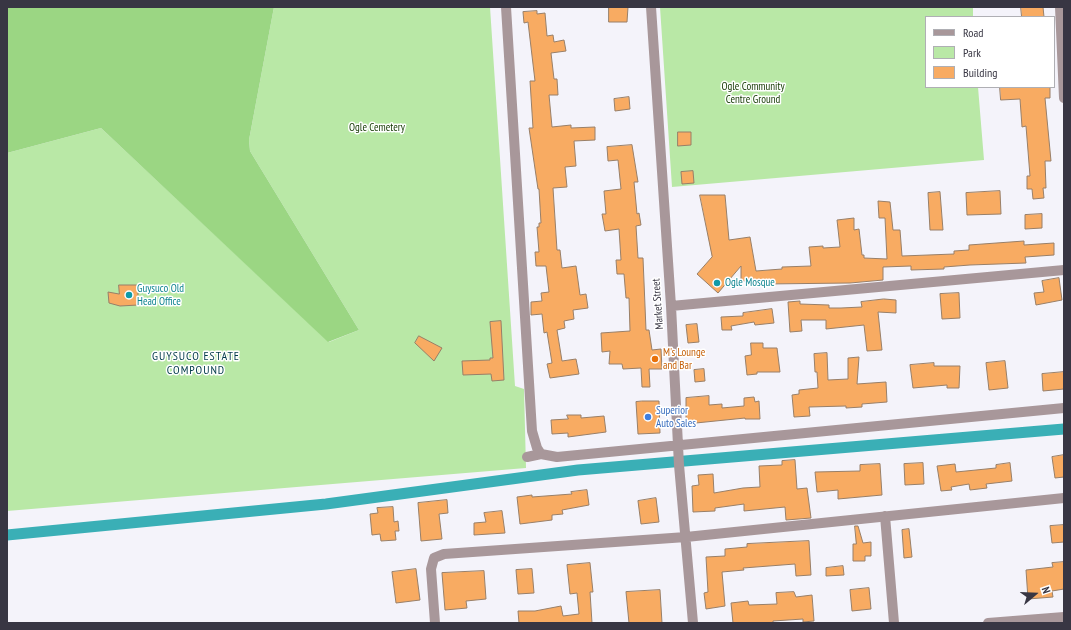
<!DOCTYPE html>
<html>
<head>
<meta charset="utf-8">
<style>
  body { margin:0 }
  #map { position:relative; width:1071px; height:630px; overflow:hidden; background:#f4f3fa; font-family:"PT Sans Narrow",sans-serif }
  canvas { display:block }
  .frame { position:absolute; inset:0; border:8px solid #383643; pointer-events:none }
  .legend { position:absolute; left:925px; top:16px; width:130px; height:72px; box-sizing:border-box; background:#fff; border:1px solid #afafb4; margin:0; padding:5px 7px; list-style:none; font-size:12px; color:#383643 }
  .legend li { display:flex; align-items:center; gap:8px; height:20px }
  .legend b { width:20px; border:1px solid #afafb4 }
  .north { position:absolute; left:1015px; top:574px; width:40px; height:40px; -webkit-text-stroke:3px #fff; paint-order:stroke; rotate:71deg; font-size:11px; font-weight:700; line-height:16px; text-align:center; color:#383643 }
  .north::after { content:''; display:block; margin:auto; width:14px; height:18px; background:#383643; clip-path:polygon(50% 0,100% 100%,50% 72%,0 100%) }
</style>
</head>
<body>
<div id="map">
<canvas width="1071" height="630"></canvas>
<div class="frame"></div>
<ul class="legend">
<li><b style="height:5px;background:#a8979a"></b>Road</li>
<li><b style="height:11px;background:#b9e8a6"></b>Park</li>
<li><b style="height:11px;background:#f8ab62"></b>Building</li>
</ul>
<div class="north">N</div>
</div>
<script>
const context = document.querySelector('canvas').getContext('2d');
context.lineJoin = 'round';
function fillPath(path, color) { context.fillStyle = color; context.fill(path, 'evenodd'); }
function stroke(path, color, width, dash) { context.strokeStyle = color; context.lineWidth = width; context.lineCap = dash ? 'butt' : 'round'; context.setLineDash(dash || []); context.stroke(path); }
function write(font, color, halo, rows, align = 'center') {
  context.font = font + ' "PT Sans Narrow",sans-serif'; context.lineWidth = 3; context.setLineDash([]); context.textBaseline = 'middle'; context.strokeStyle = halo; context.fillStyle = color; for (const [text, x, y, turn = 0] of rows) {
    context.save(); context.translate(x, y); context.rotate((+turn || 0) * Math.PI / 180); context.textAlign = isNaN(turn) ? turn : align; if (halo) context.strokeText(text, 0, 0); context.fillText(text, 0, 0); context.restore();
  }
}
fillPath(new Path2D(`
  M274 7H490L515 386 524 389 526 468 7 511V153L101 128 329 342 359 330 250 151 249 140Z
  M660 7H973V17H926V87H978L984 160 672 187Z`), '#b9e8a6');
fillPath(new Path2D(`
  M7 7H274L249 140 250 151 359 330 328 342 101 128 7 153Z`), '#9bd683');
stroke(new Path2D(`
  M7 535 326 504 578 470 1064 429`), '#3aafb6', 11);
const building = new Path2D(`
  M609 7H628L627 22H609Z
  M1021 7H1043L1044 17H1022Z
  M537 11V14L545 13 547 36 553 35 554 42 564 40 566 51 551 53 554 79H557L558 95H549L552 127 571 125V128L595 127V140L574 141 576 166 565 167 567 187 553 188 557 250H560L562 268 576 266 580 295 586 294 588 308 573 310 574 319 564 321 565 328 557 330 562 361 576 359 579 374 550 378 547 364 552 363 547 332 544 333 542 314 531 315V302L542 301 541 293 549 292 546 266H536L535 252H539L537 227H539V223H541L539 189H538L529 128H533L530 81H535L528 22 524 23 523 12Z
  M1000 87H1050V98H1045L1051 161H1045L1046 188H1043L1044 198 1033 199 1032 189H1027V176H1030L1026 126 1022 127 1020 99 1001 100Z
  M629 97 630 109 615 111 614 99Z
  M678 132H691V145L678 146Z
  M632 145 638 182H634L637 214 639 213 641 225 636 226 638 258H643L646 330H649L652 350 661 349 662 369H649L650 387H642L641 368 623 369 622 364H609L610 351 602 352 601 333 630 331 629 298H626L624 274H617L616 260H621L619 229 605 231 602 214H606L604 191 621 189 618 160 608 161 607 147Z
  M693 171 694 183 682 184 681 172Z
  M1000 191 1001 214 967 215 966 193Z
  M940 192 943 230H930L928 193Z
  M700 195H725L729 240 750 237 756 271 782 269V267L811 266 809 247 823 246V248L840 247 837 220 854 218V230L859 229 862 255H864V258L887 259 885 218H879L878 201 890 202 893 230H900L902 256 954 254V251L969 250V245L1024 241V245L1054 243V255L1025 257 1026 263 970 265 944 267V269L911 270V266L883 267V280L850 283 766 284V281H741V266L718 293 697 274 712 257Z
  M1042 214V228L1025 229V215Z
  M1059 278 1062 300 1036 305 1034 293 1044 292 1042 281Z
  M119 285H138V305L120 306 109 303 108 292 119 294Z
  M959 293 960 318 942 319 940 294Z
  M884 299 896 300V313L878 312 882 350 867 351 864 325 826 329V320H801L802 331 790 332 788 302 800 301V304L829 305V308H841L862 307 861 302Z
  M772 309 774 323 755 325 754 322 731 326 732 330H722L721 317 743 316V313Z
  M501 321 504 380 492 381 491 374 463 375 462 361 490 360V358H493L490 322Z
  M697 324 699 342 688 343 686 325Z
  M419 336 442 348 434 361 415 343Z
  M751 343H763V348H777L780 372H757V374L747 375 745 356 751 355Z
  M827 353 828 380 848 379V358L859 357 857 384 886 382 887 402 862 404V407L846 408V406L809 407 810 416 794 417 792 395 799 394V390L818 388 817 372H815L814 354Z
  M1005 361 1008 388 989 390 986 363Z
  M934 363V366H960L959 388H947V385L913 388 910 365Z
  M704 369 705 381 695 382 694 370Z
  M1064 372V389L1043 391 1042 374Z
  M709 396V405L722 404V408L744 406V398L754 397 755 402 759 401 760 419H745V418L686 424V398Z
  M642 401H659L660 433 638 434 636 402Z
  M567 415H581V418L604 416 606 432 568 437V433L552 434 551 420 568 419Z
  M1064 455V477L1055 478 1052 457Z
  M795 460 797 489 807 488 811 518 786 520 785 507 744 511V504L715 508V511L693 512 692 486 699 485 698 475 713 474 714 493 743 488 760 487 759 466 782 465V461Z
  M923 463 924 484 905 485 904 464Z
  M1010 463 1012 481 986 484 987 488 970 490 969 484 951 487 952 490 941 491 937 466 955 464 956 472 996 468V465Z
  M880 464 882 495 838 499V490L817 492 815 472 860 471V465Z
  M587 490 589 505 562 510 563 514 552 515V520L520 524 517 497 532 495V497L572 494 571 492Z
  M656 498 659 522 641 524 638 501Z
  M447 500 448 513 439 514 442 539 421 541 418 503Z
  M393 507 394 522 398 521 399 531H395L396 540 381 541 380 534 372 535 370 514 378 513 377 508Z
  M502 511 505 533 474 535V523L486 522 484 513Z
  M1064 525V542L1052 543 1050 526Z
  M855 526H858L863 543 871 542V556H865V561H853V544H856Z
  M909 529 912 557 904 558 902 530Z
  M809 541 811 575 796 576 795 564 743 568 744 570 722 572 725 606 706 609 704 593 708 592 706 557 725 556V549L747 547V544Z
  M1064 562V589L1052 591 1053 597 1028 599 1026 570 1053 567 1052 563Z
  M590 563 593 592H590L592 623H519L518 611H535L561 606 563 616 579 614 577 593 570 594 567 565Z
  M843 566 844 575 826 576V568Z
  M416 569 420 600 396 603 392 572Z
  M532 569 534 593 518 594 516 570Z
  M484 571 486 599 466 601 467 608 445 610 442 573Z
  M869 588 871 609 852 611 850 590Z
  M660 590 662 623H629L626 592Z
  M794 592 796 597 812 595 814 621 803 622V619L773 621V623H733L731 603 748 601 749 605 777 604 776 593Z`);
fillPath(building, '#f8ab62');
stroke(building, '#987f68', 1);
stroke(new Path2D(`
  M506 7 532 431 537 448 541 454
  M651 7 671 306 679 465 693 623
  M1060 7 1064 98
  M671 306 1064 270
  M527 457 541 454 557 457 1064 408
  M885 516 894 623
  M435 623 431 569 434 558 444 554 686 537 1064 498
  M988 623 1064 617`), '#a8979a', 10);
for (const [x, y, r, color] of [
  [717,283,4,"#0f9aa8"],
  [129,295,4,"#0f9aa8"],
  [655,359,4,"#e8710a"],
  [648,417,4,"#3f7fe0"]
]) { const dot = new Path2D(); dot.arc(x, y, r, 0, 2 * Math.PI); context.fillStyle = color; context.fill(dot); stroke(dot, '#fff', 1.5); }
write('11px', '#133800', '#fff', [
  ["Ogle Community",753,87],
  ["Centre Ground",753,100],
  ["Ogle Cemetery",377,128]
]);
write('11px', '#0d838f', '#fff', [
  ["Ogle Mosque",725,283],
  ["Guysuco Old",137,289],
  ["Head Office",137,302]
], 'left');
write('11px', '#383643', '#fff', [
  ["Market Street",658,304,-94]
]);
write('11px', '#c56008', '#fff', [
  ["M's Lounge",663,353],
  ["and Bar",663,366]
], 'left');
write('11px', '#366cbe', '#fff', [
  ["Superior",656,411],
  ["Auto Sales",656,424]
], 'left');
context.letterSpacing = '1px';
write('12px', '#003a49', '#fff', [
  ["GUYSUCO ESTATE",196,357],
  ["COMPOUND",196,371]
]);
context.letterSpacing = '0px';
</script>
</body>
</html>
